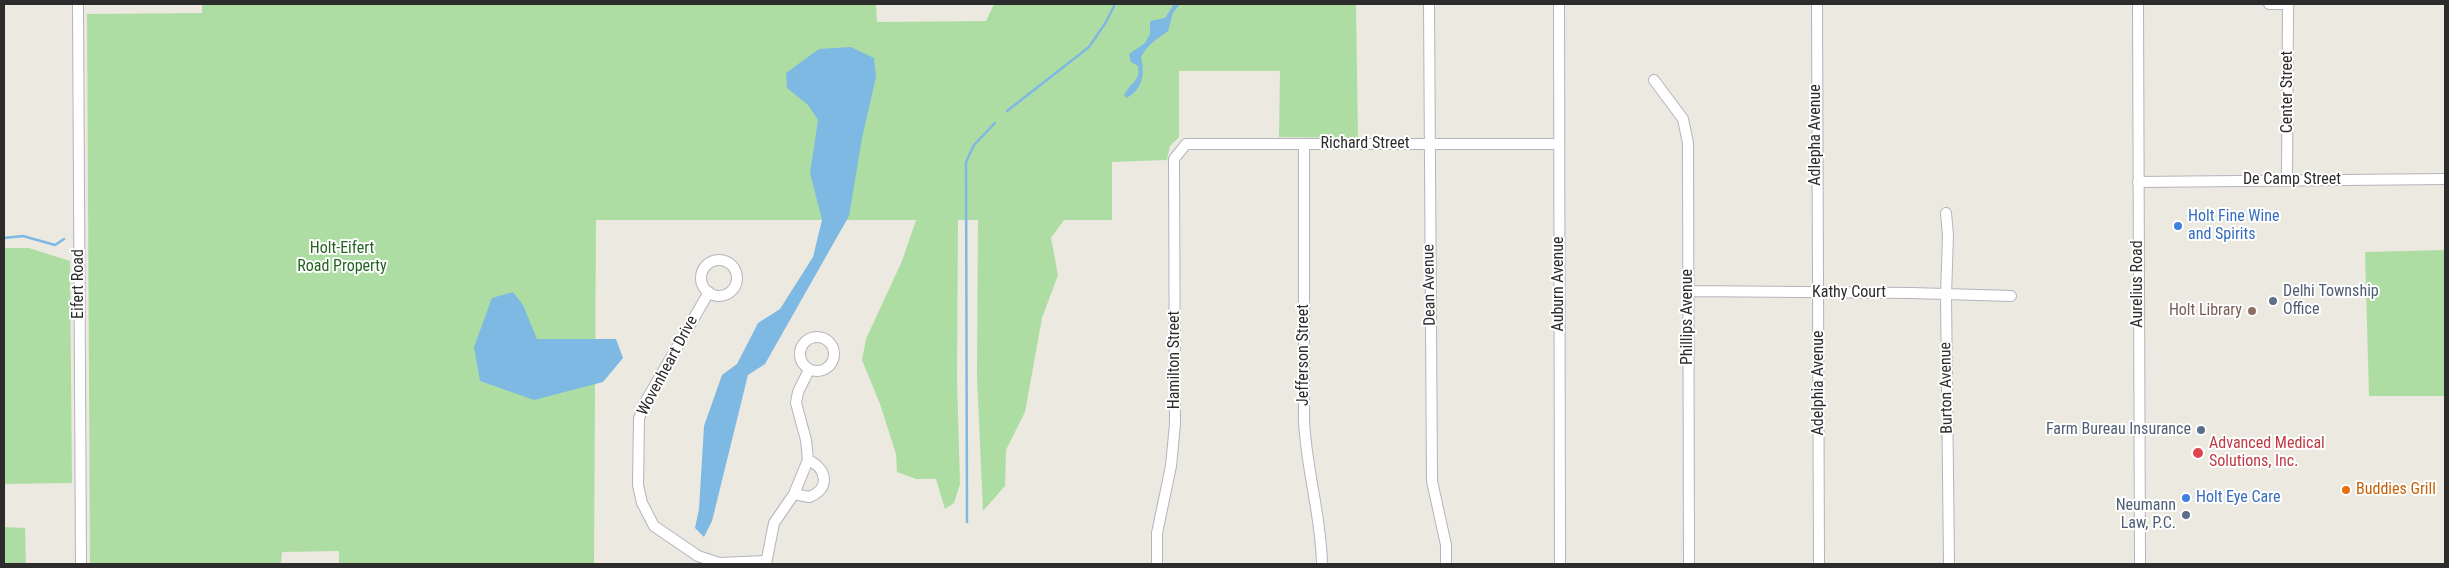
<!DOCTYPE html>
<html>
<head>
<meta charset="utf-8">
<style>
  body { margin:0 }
  #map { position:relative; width:2449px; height:568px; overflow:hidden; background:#ece9e0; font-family:"Roboto Condensed",sans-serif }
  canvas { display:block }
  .frame { position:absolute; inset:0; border:5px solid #2c2c2c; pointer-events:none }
</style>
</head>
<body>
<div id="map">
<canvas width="2449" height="568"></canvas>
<div class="frame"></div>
</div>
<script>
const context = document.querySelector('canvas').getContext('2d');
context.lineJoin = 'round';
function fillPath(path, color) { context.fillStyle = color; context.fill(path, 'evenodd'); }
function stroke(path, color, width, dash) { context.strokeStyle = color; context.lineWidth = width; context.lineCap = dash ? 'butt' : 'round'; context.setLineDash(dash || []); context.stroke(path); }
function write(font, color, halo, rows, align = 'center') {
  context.font = font + ' "Roboto Condensed",sans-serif'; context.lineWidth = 4; context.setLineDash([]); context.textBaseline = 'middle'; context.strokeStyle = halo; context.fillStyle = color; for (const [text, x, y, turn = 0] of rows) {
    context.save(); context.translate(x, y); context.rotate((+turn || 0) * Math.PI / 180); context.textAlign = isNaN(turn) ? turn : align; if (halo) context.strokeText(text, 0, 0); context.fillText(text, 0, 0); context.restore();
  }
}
fillPath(new Path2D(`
  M202 4H876L877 22 986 21 994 4H1356L1358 138 1279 137 1280 71H1179V137L1170 146 1167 160 1112 162V220H1064L1051 238 1058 275 1042 318 1025 412 1006 450 1005 486 983 511 977 377 978 220H958L957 379 960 484 954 503 945 509 936 479H916L897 472 896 454 880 404 862 360 866 339 902 261 916 220H596L594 564H339V551L282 552 281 564H90L87 14 202 13Z
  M4 248H29L70 261 72 483 4 484Z
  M2445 250V396H2369L2365 252Z
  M4 527 25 528 26 564H4Z`), '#aedda3');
fillPath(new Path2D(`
  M1174 4H1180L1173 13 1168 31C1157 39 1148 44 1141 57 1145 74 1143 90 1126 98L1124 95C1130 83 1141 81 1138 66L1131 62 1129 54 1145 43 1150 34V21L1165 18Z
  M851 47 874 58 876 77 862 138 849 216 765 364 748 375 712 521 704 537 695 528 699 509 704 426 722 375 737 364 758 323 780 309 813 257 822 220 810 173 818 120 808 105 787 88 786 73 819 49Z
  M513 292 523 305 537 339H616L623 358 603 382 534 400 480 381 474 347 492 298Z`), '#7eb9e3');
stroke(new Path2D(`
  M1007 111 1089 47 1106 22 1115 4
  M4 238 23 236 55 245 64 239
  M967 522 966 162 974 145 995 123`), '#7eb9e3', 2.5);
const minor = new Path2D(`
  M78 4 81 564
  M1429 4 1432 481 1446 545V564
  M1559 4 1560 564
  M1817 4 1819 564
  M2138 4 2140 564
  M2269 4H2289
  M1654 80 1683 119 1688 143 1689 564
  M1304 145V420C1306 469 1321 514 1322 564
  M2287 179 2288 5
  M2138 182 2445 179
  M1946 213 1948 235 1946 295 1949 564
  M701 278a18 18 0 1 1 36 0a18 18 0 1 1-36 0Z
  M1688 291 1912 293 2011 296
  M709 292 644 404 639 419 638 485 642 503 654 526 698 556 719 563 766 561
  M800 354a17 17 0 1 1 34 0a17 17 0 1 1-34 0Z
  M794 494 809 497C831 489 827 468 808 460
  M766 564 774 523 794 494 808 460 806 440 796 403 798 392 809 370
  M1157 564V533L1171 466 1175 424 1174 159 1186 144H1559`);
stroke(minor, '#b4b4be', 12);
stroke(minor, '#fff', 10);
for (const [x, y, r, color] of [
  [2178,226,5,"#3f7fe0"],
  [2273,301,5,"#5c6f8a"],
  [2252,311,5,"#8d6e63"],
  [2201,430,5,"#5c6f8a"],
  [2198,453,6,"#e0444e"],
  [2346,490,5,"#e8710a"],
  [2186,498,5,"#3f7fe0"],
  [2186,515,5,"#5c6f8a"]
]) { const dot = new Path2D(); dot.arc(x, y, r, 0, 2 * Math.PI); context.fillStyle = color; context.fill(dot); stroke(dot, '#fff', 2); }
write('16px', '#2c2c2c', '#fff', [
  ["Center Street",2288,92,-90],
  ["Adlepha Avenue",1816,135,-90],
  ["Richard Street",1365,144],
  ["De Camp Street",2292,180],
  ["Eifert Road",79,284,-90],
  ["Auburn Avenue",1559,284,-90],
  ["Aurelius Road",2138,284,-90],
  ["Dean Avenue",1430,285,-91],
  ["Kathy Court",1849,293],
  ["Phillips Avenue",1688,317,-90],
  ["Jefferson Street",1304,355,-90],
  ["Hamilton Street",1175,360,-90],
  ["Wovenheart Drive",668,366,-62],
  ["Adelphia Avenue",1819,383,-90],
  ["Burton Avenue",1947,388,-91]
]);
write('16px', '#366cbe', '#fff', [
  ["Holt Fine Wine",2188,217],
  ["and Spirits",2188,235],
  ["Holt Eye Care",2196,498]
], 'left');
write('16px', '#266322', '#fff', [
  ["Holt-Eifert",342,249],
  ["Road Property",342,267]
]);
write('16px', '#4e5e75', '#fff', [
  ["Delhi Township",2283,292,"left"],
  ["Office",2283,310,"left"],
  ["Farm Bureau Insurance",2191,430],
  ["Neumann",2176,506],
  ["Law, P.C.",2176,524]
], 'right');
write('16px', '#785e54', '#fff', [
  ["Holt Library",2242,311]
], 'right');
write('16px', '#be3a42', '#fff', [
  ["Advanced Medical",2209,444],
  ["Solutions, Inc.",2209,462]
], 'left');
write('16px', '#c56008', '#fff', [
  ["Buddies Grill",2356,490]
], 'left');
</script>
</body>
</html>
